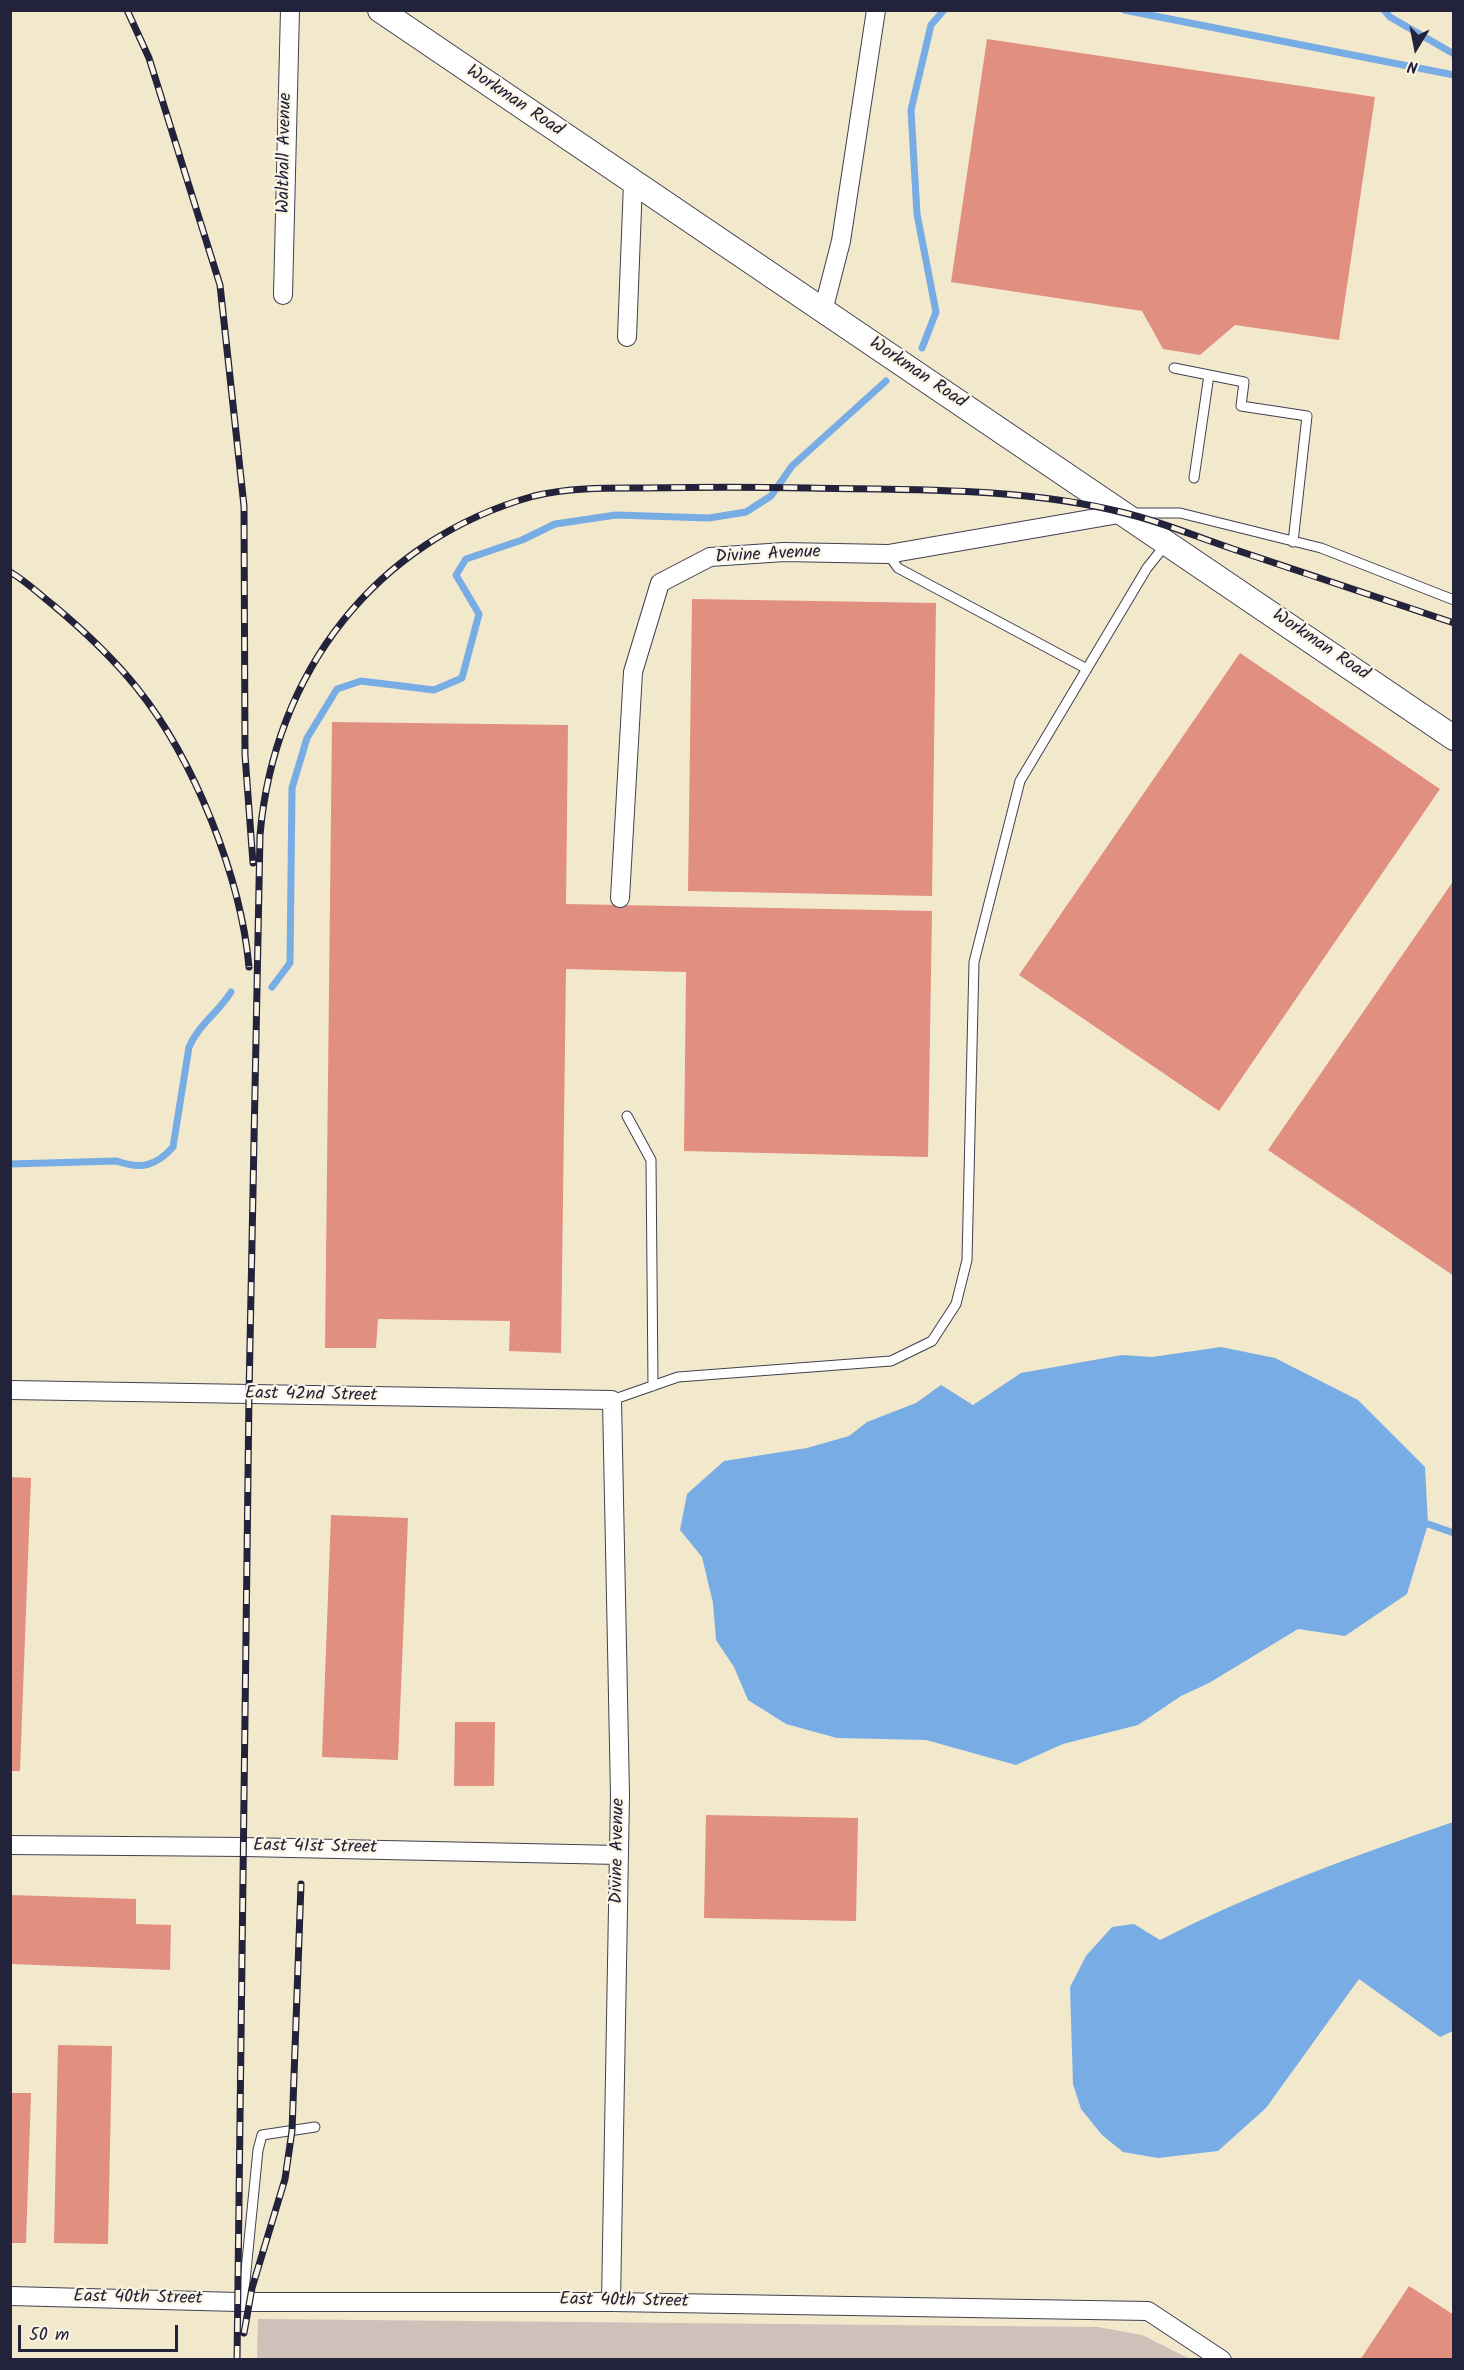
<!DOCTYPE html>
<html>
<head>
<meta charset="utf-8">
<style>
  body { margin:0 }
  #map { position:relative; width:1464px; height:2370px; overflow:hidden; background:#f2e8cc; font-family:Kalam,sans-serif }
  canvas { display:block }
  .frame { position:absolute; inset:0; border:12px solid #22223b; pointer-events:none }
  .north { position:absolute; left:1386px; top:18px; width:60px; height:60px; -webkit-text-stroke:4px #fcf5e5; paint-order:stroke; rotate:190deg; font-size:16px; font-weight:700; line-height:24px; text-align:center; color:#22223b }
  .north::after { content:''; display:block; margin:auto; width:21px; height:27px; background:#22223b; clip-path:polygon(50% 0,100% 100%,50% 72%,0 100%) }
  .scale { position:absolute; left:18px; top:2325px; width:160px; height:27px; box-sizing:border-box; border:3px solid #22223b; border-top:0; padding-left:8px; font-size:18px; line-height:21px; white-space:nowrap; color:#22223b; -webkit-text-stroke:4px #fcf5e5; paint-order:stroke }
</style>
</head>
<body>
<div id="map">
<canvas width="1464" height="2370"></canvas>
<div class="frame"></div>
<div class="north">N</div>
<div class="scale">50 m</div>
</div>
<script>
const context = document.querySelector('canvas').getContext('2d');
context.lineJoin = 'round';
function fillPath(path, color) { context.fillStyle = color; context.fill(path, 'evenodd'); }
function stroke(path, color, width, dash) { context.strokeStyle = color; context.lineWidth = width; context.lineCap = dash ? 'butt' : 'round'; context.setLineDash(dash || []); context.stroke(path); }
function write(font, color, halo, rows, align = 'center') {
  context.font = font + ' Kalam,sans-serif'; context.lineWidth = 4.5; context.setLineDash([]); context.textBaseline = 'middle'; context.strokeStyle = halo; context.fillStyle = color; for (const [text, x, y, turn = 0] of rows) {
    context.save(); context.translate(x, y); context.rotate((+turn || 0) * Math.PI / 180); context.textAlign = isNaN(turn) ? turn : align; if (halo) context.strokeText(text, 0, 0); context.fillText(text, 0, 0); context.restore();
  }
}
fillPath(new Path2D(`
  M258 2319 1098 2327 1142 2335 1190 2359 257 2360Z`), '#cfc0ba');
fillPath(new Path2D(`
  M1221 1347 1275 1358 1358 1400 1425 1467 1428 1524 1407 1594 1345 1636 1298 1629 1209 1683 1181 1696 1138 1725 1063 1744 1016 1765 926 1740 837 1738 786 1724 748 1700 734 1667 716 1640 713 1603 702 1557 680 1530 687 1494 724 1461 807 1448 849 1436 867 1422 916 1403 941 1385 973 1405 1021 1373 1122 1355 1152 1357Z
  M1453 1822V2031L1440 2037 1359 1979 1266 2108 1218 2151 1158 2158 1123 2152 1102 2135 1081 2109 1073 2084 1070 1987 1086 1956 1112 1927 1134 1924 1160 1940C1254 1892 1354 1856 1453 1822Z`), '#78ace5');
stroke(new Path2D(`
  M1124 10 1454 75
  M1384 10 1390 17 1454 54
  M922 348 936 312 917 214 911 110 931 25 944 10
  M272 987 290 963 292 788 307 738 337 689 361 681 434 690 462 678 479 614 456 575 466 559 522 540 555 524 616 515 709 518 746 512 771 496 792 466 886 381
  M10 1164 117 1161C141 1170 156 1166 173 1147L189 1047C199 1024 218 1013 231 992
  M1422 1524H1428L1454 1533`), '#78ace5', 7);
fillPath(new Path2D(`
  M987 39 1375 97 1339 340 1235 325 1200 355 1163 349 1142 311 951 282Z
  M692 599 936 603 932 896 688 891Z
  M1240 653 1440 789 1219 1111 1019 975Z
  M332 722 568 725 566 904 932 911 928 1157 684 1151 686 972 566 969 561 1353 509 1351 510 1321 378 1319 376 1348H325Z
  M1454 880V1276L1268 1150Z
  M10 1477 31 1478 20 1771H10Z
  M331 1515 408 1518 398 1760 322 1757Z
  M455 1722H495L494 1786H454Z
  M706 1815 858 1818 856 1921 704 1918Z
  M10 1895 136 1899V1924L171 1925 170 1970 10 1964Z
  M58 2045 112 2046 108 2244 54 2243Z
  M10 2093H31L26 2243H10Z
  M1409 2286 1454 2315V2360H1360Z`), '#e18f80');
const service = new Path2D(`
  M1174 368 1244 382 1241 406 1307 416 1293 542
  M1194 478 1209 375
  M1134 513H1180L1321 548 1454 600
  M888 554 898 568 1087 669
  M627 1116 651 1160 653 1386
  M612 1400 678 1377 891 1361 932 1341 956 1304 967 1260 974 962 1020 781 1147 568 1167 543
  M243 2301 258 2150 262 2135 315 2127`);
const minor = new Path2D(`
  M283 295 290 10
  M823 311 841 241 876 10
  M627 337 633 183
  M620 898 633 672 660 583 710 557 784 552 888 554 1125 513
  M10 1390 612 1400 620 1795 611 2302
  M10 1845 244 1847 619 1855
  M10 2296 238 2302H611L1148 2311 1222 2360`);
const tertiary = new Path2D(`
  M380 10 1454 738`);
stroke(service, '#414051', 11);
stroke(minor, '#414051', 20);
stroke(tertiary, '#414051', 26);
stroke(service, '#fff', 9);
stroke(minor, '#fff', 18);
stroke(tertiary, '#fff', 24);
const rail = new Path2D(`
  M127 10 149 58 220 285 244 506 245 755 253 863
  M10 572C26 581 39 594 53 605 83 630 113 658 137 688 194 759 241 877 249 967
  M244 2333 252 2288 285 2179 292 2131 301 1884
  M237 2360 249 1395 260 835C274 673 375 540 534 496 570 487 610 488 647 488 701 487 755 487 809 488 914 490 1023 487 1125 513 1162 522 1197 537 1233 549 1306 574 1380 598 1454 623`);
stroke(rail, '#22223b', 7);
stroke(rail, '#fcf5e5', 4.5, [14]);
write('18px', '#22223b', '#fcf5e5', [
  ["Workman Road",514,102,34],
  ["Walthall Avenue",286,153,-89],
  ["Workman Road",917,374,34],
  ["Divine Avenue",768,556,-3],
  ["Workman Road",1320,646,34],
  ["East 42nd Street",311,1396,1],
  ["East 41st Street",315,1848,1],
  ["Divine Avenue",619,1851,-89],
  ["East 40th Street",138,2299,1],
  ["East 40th Street",624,2302,1]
]);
</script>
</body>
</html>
